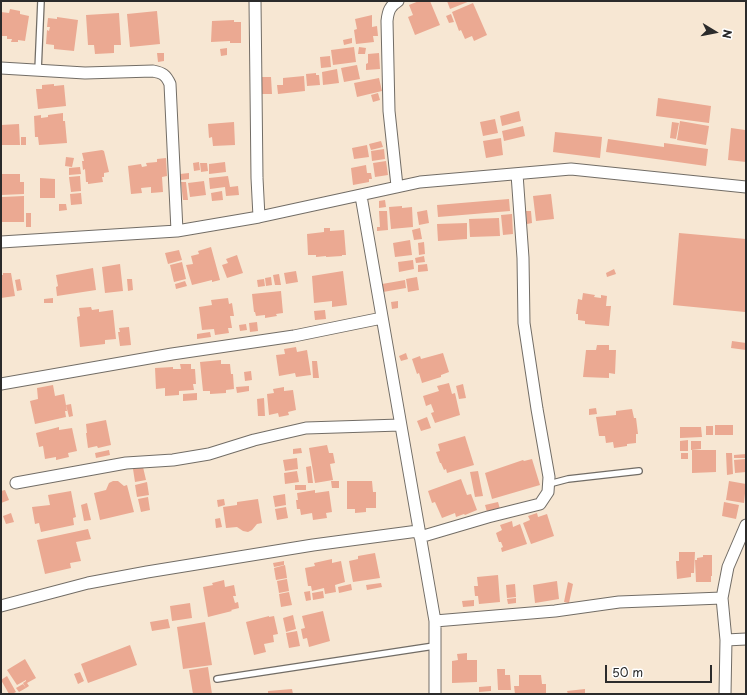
<!DOCTYPE html>
<html>
<head>
<meta charset="utf-8">
<style>
  body { margin:0 }
  #map { position:relative; width:747px; height:695px; overflow:hidden; background:#f7e7d3; font-family:"Playpen Sans",sans-serif }
  canvas { display:block }
  .frame { position:absolute; inset:0; border:2px solid #2b2b2b; pointer-events:none }
  .north { position:absolute; left:695px; top:12px; width:40px; height:40px; -webkit-text-stroke:3px #fff; paint-order:stroke; rotate:100deg; font-size:11px; font-weight:700; line-height:16px; text-align:center; color:#2b2b2b }
  .north::after { content:''; display:block; margin:auto; width:14px; height:18px; background:#2b2b2b; clip-path:polygon(50% 0,100% 100%,50% 72%,0 100%) }
  .scale { position:absolute; left:605px; top:665px; width:107px; height:18px; box-sizing:border-box; border:2px solid #2b2b2b; border-top:0; padding-left:5px; font-size:12px; line-height:14px; white-space:nowrap; color:#2b2b2b; -webkit-text-stroke:3px #fff; paint-order:stroke }
</style>
</head>
<body>
<div id="map">
<canvas width="747" height="695"></canvas>
<div class="frame"></div>
<div class="north">N</div>
<div class="scale">50 m</div>
</div>
<script>
const context = document.querySelector('canvas').getContext('2d');
context.lineJoin = 'round';
function fillPath(path, color) { context.fillStyle = color; context.fill(path, 'evenodd'); }
function stroke(path, color, width, dash) { context.strokeStyle = color; context.lineWidth = width; context.lineCap = dash ? 'butt' : 'round'; context.setLineDash(dash || []); context.stroke(path); }
fillPath(new Path2D(`
  M419 1H430L440 25 415 35 408 17 413 15 409 5Z
  M447 1H470L450 9Z
  M473 3 487 35 474 41 472 36 465 39 461 30 459 31 452 12Z
  M10 9 20 11V14L29 16 25 41 18 40V42H11L12 39H7V36H1V12L9 13Z
  M157 11 160 44 130 47 127 14Z
  M119 13 121 45H114V53L95 54 94 45H88L86 15Z
  M451 14 454 22 449 23 446 16Z
  M372 15V27L377 26 378 36H373L374 42 356 44 354 30 357 29 355 19Z
  M57 17 78 20 74 51 54 49V45L46 44 47 30 49 31 50 27H47L48 18 57 19Z
  M234 20V22H241V43H230V41L211 42 212 21Z
  M352 38V43L344 45 343 40Z
  M354 47 356 62 333 65 331 50Z
  M359 47 366 48 365 54H358Z
  M227 48V55L221 56 220 49Z
  M157 53H164V61L158 62Z
  M379 53 380 69 366 70V64L368 63V54Z
  M330 56 331 67 321 68 320 57Z
  M357 65 360 79 344 82 341 68Z
  M337 69 339 83 323 85 322 72Z
  M316 73V75H319L320 85 307 86 306 74Z
  M304 76 305 91 278 94 277 85H283V78Z
  M261 77H271L272 94H261Z
  M379 78 382 91 357 97 354 83Z
  M54 84V86L64 85 66 106 38 109 36 89H42V85Z
  M378 93 380 100 373 102 371 95Z
  M658 98 711 106 709 123 656 116Z
  M519 111 521 121 502 126 500 116Z
  M63 113V121H65L67 143 39 145 38 137H35L34 116 41 115V118L48 117V115Z
  M495 119 498 133 483 136 480 122Z
  M680 121 709 126 706 145 677 140Z
  M234 122 235 145 213 146 212 137 209 138 208 124Z
  M672 122 679 123 676 139 670 138Z
  M19 124 20 145H1V125Z
  M523 126 525 136 504 141 502 131Z
  M731 128 745 130 746 162 728 160Z
  M555 132 602 137 600 158 553 152Z
  M21 137H26V145H21Z
  M501 138 503 155 486 158 483 141Z
  M608 139 664 147V143L708 149 706 166 606 152Z
  M381 141 383 147 371 150 369 144Z
  M367 145 369 157 354 159 352 148Z
  M384 149 385 159 372 161 371 151Z
  M102 150 104 151 109 172 104 173V177H102L103 182 88 184V182H86L85 169 83 170 82 161H84L82 153Z
  M66 157 74 158 72 167 65 166Z
  M166 158 167 176 162 177 163 192 151 193V187L141 188 142 193 131 194 128 166 141 164 142 167 147 166 146 163 157 162V159Z
  M386 161 388 175 375 177 373 163Z
  M199 162 200 170 194 171 193 163Z
  M225 162 226 172 209 174V164Z
  M200 163H207L208 171 201 172Z
  M366 165 367 173H371L372 179H369V182L353 185 351 168Z
  M80 167 81 174 69 175V168Z
  M189 173V179L181 180 180 174Z
  M1 174H20V182H24V194L1 195Z
  M80 176 81 191 71 192 69 177Z
  M228 176 230 187 238 186 239 195 226 196 225 187 210 189 209 178Z
  M40 178 55 179V198H40Z
  M204 181 206 195 190 197 188 183Z
  M181 182H186L188 200H183Z
  M222 191 223 200 212 201 211 193Z
  M81 193 82 204 71 205 70 194Z
  M551 194 554 219 536 221 533 196Z
  M24 196V222H2V214H1L2 197Z
  M509 199 510 211 438 217 437 205Z
  M385 200 386 207 379 208V201Z
  M59 204H66L67 210 59 211Z
  M402 206V208L412 207 413 227 391 229 389 207Z
  M427 210 429 223 419 225 417 212Z
  M379 211H387L388 230 377 231V227H380Z
  M526 211H531L532 223 527 224Z
  M26 213H31V227H26Z
  M512 214 513 234 503 235 501 215Z
  M499 218 500 236 470 237 469 219Z
  M467 223V239L438 241 437 224Z
  M324 228H330V231L344 230 346 255H342V256L326 257V256L316 257V255H308L307 234 324 232Z
  M420 228 422 239 414 240 412 230Z
  M679 233 746 239V296L745 312 673 305Z
  M410 240 412 255 395 257 393 243Z
  M424 242 425 254 419 255 418 243Z
  M211 247 220 280 212 282V280L192 285 186 265 193 264 191 256 199 254 198 251Z
  M179 250 182 260 168 264 165 253Z
  M237 255 243 273 227 278 222 265 228 263 226 259Z
  M424 256 425 262 416 263 415 258Z
  M413 260 414 269 399 272 398 262Z
  M182 262 186 279 174 282 170 265Z
  M120 264 123 291 105 293 102 267Z
  M427 264 428 271 418 272V265Z
  M93 268 96 290 57 296 56 287 58 286 56 275Z
  M614 269 616 274 607 277 606 273Z
  M296 271 298 282 286 284 284 273Z
  M343 271 347 305 332 307V301L314 303 312 276Z
  M3 273H11L15 296 1 298V275H3Z
  M279 274 281 285H275L273 275Z
  M271 277 272 285 266 286 265 278Z
  M417 277 419 290 408 292 406 279Z
  M20 279 22 290 17 291 15 280Z
  M127 279H132L133 290 128 291Z
  M264 279 265 286 258 287 257 280Z
  M405 280 406 288 383 292 382 284Z
  M185 281 187 286 176 289 175 284Z
  M281 291 283 313 276 314 277 316 265 318V315L256 316 255 312H254L252 294Z
  M583 293 595 295 594 297 601 298V295L607 296 606 306H611L609 326 585 324V321L578 320V314H576L578 299 582 300Z
  M53 298V303H44V299Z
  M228 298 229 304 232 303 234 316H230L232 328H228L229 333 215 335 214 329 202 330 199 307 212 305 211 300Z
  M398 301V308L392 309 391 302Z
  M91 307 92 310 99 309V312L113 310 116 339 105 340V344L80 347 77 317 80 316 79 308Z
  M325 310 326 319 315 320 314 311Z
  M257 322 258 331 250 332 249 323Z
  M246 324 247 330 240 331 239 325Z
  M129 327 131 345 120 346 118 332H120L119 328Z
  M210 332 211 337 197 339V334Z
  M732 341 746 343V350L731 348Z
  M597 345H609V350H616L615 374 609 373V378L583 377 586 350H596Z
  M296 347 297 352 307 350 311 375 296 377 295 373 279 376 276 355 285 354 284 349Z
  M406 353 408 359 401 361 399 356Z
  M443 353 449 372 441 375V377L422 383 419 373 417 374 412 359 420 356 421 359Z
  M221 360V364H230L231 374H233L234 389 226 390V393L210 394V391H203L200 362Z
  M312 361H317L319 378H313Z
  M180 364H191V369H195L196 384H193L194 390 179 391V395L165 396V388L156 389 155 368 173 367V369H181Z
  M251 371 252 380 245 381 244 372Z
  M449 383 452 394 455 393 460 415 435 423 431 413 434 412 431 404 426 406 423 396 439 391 437 386Z
  M463 384 466 398 459 399 456 386Z
  M53 385 55 396 64 394 67 411H65L66 417 35 424 30 401 38 399 37 388Z
  M249 386V391L237 393 236 387Z
  M284 387V391L293 390 296 410 288 412 289 415 279 417 278 413 269 415 267 394 274 393 273 389Z
  M197 393V400L183 401V394Z
  M264 398 265 416H258L257 399Z
  M71 404 73 416 69 417 66 405Z
  M596 408 597 414 589 415V409Z
  M632 409 634 418H636L638 434H636V443L627 444V446L614 448 613 442 606 443 605 436H599L596 417 616 415V411Z
  M427 417 431 428 421 431 417 421Z
  M106 420 111 445 98 448 97 446 88 448 86 433H87L86 424Z
  M715 425H733V435H715Z
  M706 426H713V435H706Z
  M59 427V430L72 428 77 451 68 453 69 457 56 460V457L45 459 43 446 39 447 36 433Z
  M680 427H701L702 437 680 438Z
  M465 436 474 465 447 473 446 469 444 470 441 463H440L436 452 440 451 438 444Z
  M688 440V451H680V441Z
  M691 441H701V449L691 450Z
  M327 445 329 453H333L335 463 330 464 333 480 315 483 309 448Z
  M301 448 302 453 293 454V449Z
  M109 450 110 455 96 458 95 453Z
  M692 450H716V472L692 473Z
  M681 453H688V459H681Z
  M726 453H732L733 474 727 475Z
  M746 454V458H734V455Z
  M297 458 298 469 285 471 283 460Z
  M532 459 540 485 492 499 485 473 523 460 524 461Z
  M746 459V472L735 473 734 460Z
  M311 466 313 483H308L306 467Z
  M143 467 146 480 135 482 133 469Z
  M297 471 299 482 285 484 284 473Z
  M478 471 483 496 475 497 470 472Z
  M461 479 467 495 471 494 477 510 465 515 464 514 456 517 455 513 442 518 435 502 432 503 428 491Z
  M113 481H118L124 486 127 485 134 512 100 520 94 493 106 490 109 483Z
  M331 481H339V488H332Z
  M347 481H372L373 492H376V508H366V512L355 513V509H347Z
  M729 481 746 484 744 503 726 500Z
  M147 482 149 495 137 497 135 485Z
  M295 485H306V490H295Z
  M5 490 9 500 1 503V491Z
  M315 490V493L329 491 332 512 326 513 327 518 313 520 312 513 301 515 300 509H297L296 500H298L297 493Z
  M71 491 76 517 73 518 74 525 41 532 39 523 35 524 32 507 50 505 48 495Z
  M285 494 286 505 275 507 273 496Z
  M148 497 150 510 141 512 138 499Z
  M224 499 225 505 218 507 217 500Z
  M258 499 262 523 257 524 252 530 248 532 243 531 237 527 226 528 223 507 237 505V502Z
  M498 502 500 509 487 512 485 505Z
  M724 502 739 505 736 519 722 516Z
  M87 503 91 520 84 521 81 505Z
  M286 507 288 518 277 520 275 509Z
  M11 513 14 522 6 524 3 516Z
  M537 513 538 517 547 514 554 536 531 544 523 523 530 520 528 516Z
  M220 518 222 527 216 528 215 519Z
  M512 521 513 527 520 524 527 544 502 552 501 548 503 547 501 542H499L496 533 502 530 500 525Z
  M88 529 91 539 76 542 81 561 70 563 71 568 45 574 37 540Z
  M679 552H695L694 573H691V577L677 579 676 561H679Z
  M375 553 380 578 353 582 349 561 358 559V556Z
  M703 555H712V576H711V582H696L695 560H697V558L703 557Z
  M332 559V563L341 561 345 582 335 585 336 592 325 594 324 588 312 591 311 586H308L305 568 315 566 314 563Z
  M284 561V565L274 567 273 563Z
  M285 565 287 578 276 580 274 568Z
  M498 575 500 602 479 604 478 596H475L474 586H478L477 577Z
  M287 579 289 591 279 593 277 581Z
  M224 580 225 587 234 585 236 596H233L235 603 238 602 239 608 231 610 232 611 208 617 203 587 213 585 212 583Z
  M557 581 559 599 535 603 533 585Z
  M568 582 573 584 569 603 564 602Z
  M381 583 382 587 367 590 366 585Z
  M351 584 352 590 339 593 338 587Z
  M515 584 516 597 507 598 506 585Z
  M310 591 311 600 306 601 304 592Z
  M323 591 324 598 313 600 312 593Z
  M289 592 292 605 281 607 279 594Z
  M516 598V603L508 604 507 599Z
  M474 600V606L463 607 462 601Z
  M190 603 192 618 172 621 170 606Z
  M323 611 330 641 309 647 307 638 303 639 301 629 305 628 302 616Z
  M293 615 296 629 286 632 283 618Z
  M269 616V617L274 616 278 634 273 635 274 642 264 644 266 652 254 655 246 622Z
  M168 619 170 628 152 631 150 622Z
  M205 622 212 665 183 669 177 627Z
  M297 631 300 646 289 648 286 633Z
  M130 645 137 665 88 683 81 664Z
  M467 653V660H477V682L452 683V661L458 660 457 654Z
  M25 659 36 678 27 683 29 686 26 688 23 683 26 681V680L17 685 7 670Z
  M208 667 212 694H193L189 670Z
  M497 669H505V675H510L511 690H498Z
  M80 672 84 681 78 684 74 674Z
  M519 675H541L542 684H546V694H515L514 686H519Z
  M7 676 16 692 12 694H9L1 680Z
  M23 684 26 688 19 692 16 688Z
  M491 686V691L479 692V687Z
  M292 689 293 694H268V691Z
  M585 689V694H568L567 691Z`), '#eba992');
const service = new Path2D(`
  M38 71 41 1
  M549 484 568 479 639 471
  M217 679 434 646`);
const minor = new Path2D(`
  M255 1 257 178 259 217
  M1 68 85 73 153 71C163 73 166 75 170 84L177 231
  M397 186 389 111 387 21C388 11 390 6 398 1
  M361 196 435 621V694
  M1 242 177 231 259 217 420 182 571 169 746 187
  M1 384 172 354 294 336 382 318
  M16 483 126 463 173 460 209 454 254 440 306 428 400 425
  M420 537 488 517 540 504 548 492 549 477 537 409 524 323 523 258 517 174
  M1 606 88 583 147 572 313 545 418 531
  M435 621 555 611 619 602 722 598
  M726 640 746 639
  M725 694 726 640 722 598 728 567 746 525`);
stroke(service, '#726d66', 8);
stroke(minor, '#726d66', 13);
stroke(service, '#fff', 5.5);
stroke(minor, '#fff', 11);
</script>
</body>
</html>
